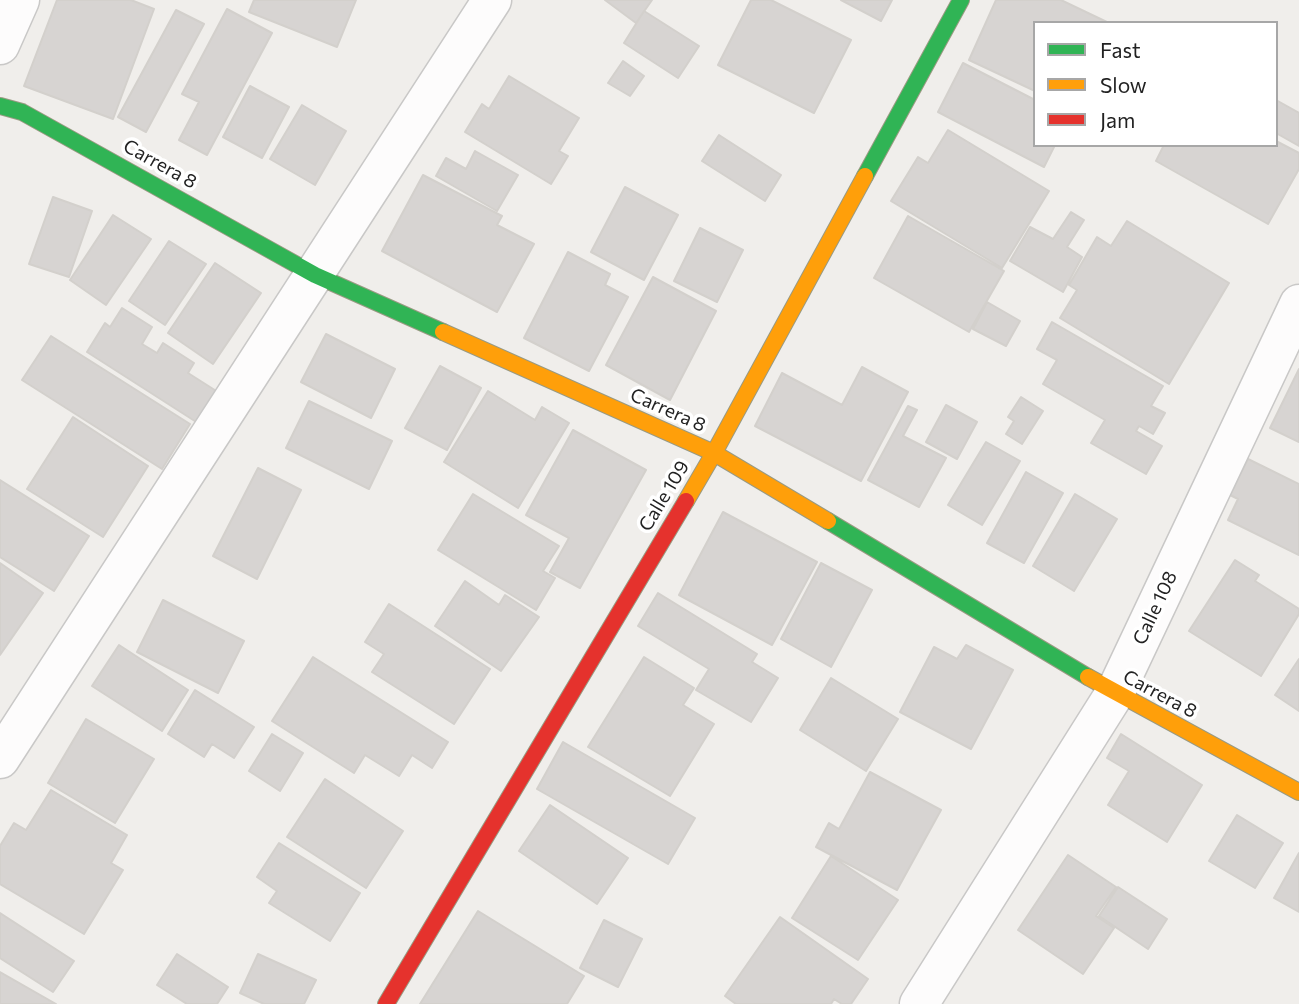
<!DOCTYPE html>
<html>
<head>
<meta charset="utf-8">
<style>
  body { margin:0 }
  #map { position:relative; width:1299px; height:1004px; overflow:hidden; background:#f0eeeb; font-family:Commissioner,sans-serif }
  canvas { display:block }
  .legend { position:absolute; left:1033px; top:21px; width:245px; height:126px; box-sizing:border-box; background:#fff; border:2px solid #a7a7a7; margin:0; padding:9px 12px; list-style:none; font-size:21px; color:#222 }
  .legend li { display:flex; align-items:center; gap:14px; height:35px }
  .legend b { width:35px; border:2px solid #a7a7a7 }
</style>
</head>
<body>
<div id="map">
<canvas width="1299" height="1004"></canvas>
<ul class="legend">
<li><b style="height:9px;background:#30b455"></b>Fast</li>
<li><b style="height:9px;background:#ff9f0a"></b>Slow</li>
<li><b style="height:9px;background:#e5322d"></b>Jam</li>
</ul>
</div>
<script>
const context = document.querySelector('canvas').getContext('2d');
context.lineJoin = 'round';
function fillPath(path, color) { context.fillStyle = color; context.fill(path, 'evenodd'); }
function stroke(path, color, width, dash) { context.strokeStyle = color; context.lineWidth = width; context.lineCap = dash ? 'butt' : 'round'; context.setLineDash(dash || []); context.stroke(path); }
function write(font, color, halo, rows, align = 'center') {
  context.font = font + ' Commissioner,sans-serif'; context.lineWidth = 7; context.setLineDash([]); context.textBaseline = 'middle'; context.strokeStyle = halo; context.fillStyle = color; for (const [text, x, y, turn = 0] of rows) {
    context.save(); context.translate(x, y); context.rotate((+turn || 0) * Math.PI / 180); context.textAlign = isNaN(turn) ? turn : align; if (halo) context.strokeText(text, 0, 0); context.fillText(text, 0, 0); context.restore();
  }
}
const building = new Path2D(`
  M57 0H131L154 9 113 119 24 86Z
  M254 0H356L337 47 249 12Z
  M605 0H652L636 23Z
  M751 0H771L851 40 814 113 718 65Z
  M841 0H892L881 21Z
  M996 0H1061L1109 23H1035V91L969 60Z
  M227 9 272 33 207 155 179 140 199 102 182 94Z
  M176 10 204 24 146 132 118 117Z
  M644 11 699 46 678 78 624 43Z
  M623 61 644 76 630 96 608 83Z
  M963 63 1035 100V145H1055L1044 167 938 112Z
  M509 76 579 118 559 151 568 156 551 184 465 132 482 104 489 109Z
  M250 86 289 107 262 158 223 137Z
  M1276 100 1299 113V146L1276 133Z
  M302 105 346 131 315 185 270 159Z
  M948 130 1049 191 1002 268 891 201 918 157 928 163Z
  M719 135 781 175 765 201 702 161Z
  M1276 141 1299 153V169L1268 224 1156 161 1164 145H1276Z
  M475 151 518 175 497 211 436 176 446 158 466 169Z
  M423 175 502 216 497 225 534 244 497 312 382 251Z
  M625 187 678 215 644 280 591 252Z
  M53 197 92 211 69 277 29 264Z
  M1071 212 1084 220 1067 247 1082 257 1063 292 1010 261 1030 227 1053 239Z
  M113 215 151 239 106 305 70 280Z
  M908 216 1004 271 969 332 874 278Z
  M1127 221 1229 283 1169 384 1060 318 1077 290 1069 285 1097 237 1111 246Z
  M700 228 743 250 717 302 674 281Z
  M169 241 206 264 165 325 129 301Z
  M568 252 610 274 605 285 628 297 589 371 524 338Z
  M215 263 261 293 213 364 168 333Z
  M653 277 716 311 670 400 606 365Z
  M987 302 1020 321 1006 346 973 329Z
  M122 308 152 327 142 344 157 353 163 343 194 363 188 373 221 394 201 425 87 352 105 323 110 327Z
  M1052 322 1163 386 1151 406 1165 413 1153 434 1139 426 1136 431 1162 446 1146 474 1091 443 1105 420 1043 384 1057 360 1037 349Z
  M326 334 395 369 371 418 301 382Z
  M51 336 190 424 162 469 22 380Z
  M440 366 481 388 447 450 405 428Z
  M862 367 908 392 861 481 755 426 782 373 842 405Z
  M1299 369V442L1270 428Z
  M488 391 535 420 542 407 569 423 518 508 444 462Z
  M1021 397 1043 411 1022 444 1006 434 1014 421 1008 417Z
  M309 401 392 441 369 489 286 448Z
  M946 405 977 422 957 459 926 442Z
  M908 406 917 410 903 436 946 458 919 507 868 480Z
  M73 417 148 466 103 537 27 489Z
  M573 430 646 470 580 588 550 572 569 538 526 515Z
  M986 442 1020 461 982 525 948 505Z
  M1248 459 1299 484V555L1228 520 1238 499 1230 495Z
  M258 468 301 490 257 579 213 556Z
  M1026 472 1063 493 1024 563 987 543Z
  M0 480 89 536 54 591 0 557Z
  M473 494 559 546 543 571 555 578 536 610 438 550Z
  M1075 494 1117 519 1074 591 1033 566Z
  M723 512 817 562 772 645 679 595Z
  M1235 560 1259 575 1255 581 1299 609V614L1261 676 1189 631Z
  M0 563 43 593 0 655Z
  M821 563 872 590 831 667 781 639Z
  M465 581 499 605 505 595 539 617 501 671 435 626Z
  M658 593 757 654 752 662 778 678 751 722 696 690 709 669 638 626Z
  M163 600 244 641 218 693 137 652Z
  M389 604 490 669 454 724 372 672 384 654 365 642Z
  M119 645 188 690 162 731 92 686Z
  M966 645 1013 670 971 749 900 712 934 647 957 659Z
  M313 657 448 742 432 768 412 755 399 776 365 755 354 773 272 721Z
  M644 657 694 688 683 705 714 724 670 796 588 747Z
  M1299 659V711L1275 695Z
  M831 678 898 719 866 771 800 730Z
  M195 690 254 727 234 758 212 744 204 757 168 734Z
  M86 719 154 759 115 823 48 783Z
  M272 734 303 753 280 791 249 771Z
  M1121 734 1202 785 1167 842 1108 805 1129 771 1107 758Z
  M563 742 695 818 668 864 537 789Z
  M870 772 941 810 897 890 816 847 829 823 839 829Z
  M325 779 403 831 366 888 287 837Z
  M51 790 127 835 111 863 123 870 84 934 0 884V846L14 823 26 830Z
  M550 805 628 858 597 904 519 851Z
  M1237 815 1283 843 1255 888 1209 861Z
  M279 843 360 893 330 941 269 903 277 891 257 877Z
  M1299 853V912L1274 898Z
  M1068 855 1116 887 1096 916 1114 928 1083 974 1018 930Z
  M831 856 898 900 858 960 792 918Z
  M1118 887 1167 919 1148 949 1099 916Z
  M478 911 584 976 567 1004H420Z
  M0 913 74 961 53 992 0 958Z
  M780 917 868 979 851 1004H842L834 999 831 1004H736L725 996Z
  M604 920 642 939 618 987 580 968Z
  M177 954 228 987 217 1004H187L157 985Z
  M258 954 316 980 304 1004H264L240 993Z
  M0 972 56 1004H0Z`);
fillPath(building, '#d7d4d2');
stroke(building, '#d3d0cc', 2);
const street = new Path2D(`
  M0 45 20 0
  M0 759 492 0
  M919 1004 1115 693 1299 304`);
const fast = new Path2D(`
  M0 106 22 112 315 275 443 332
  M865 176 961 0
  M828 521 1088 677`);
const slow = new Path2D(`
  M443 332 714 453 828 521
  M686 501 714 453 865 176
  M1088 677 1299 792`);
const jam = new Path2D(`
  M386 1004 686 501`);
stroke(street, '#c9c8c7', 41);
stroke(fast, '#999a82', 18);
stroke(slow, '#999a82', 18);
stroke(jam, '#999a82', 18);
stroke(street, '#fdfcfc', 38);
stroke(fast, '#30b455', 16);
stroke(slow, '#ff9f0a', 16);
stroke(jam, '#e5322d', 16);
write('19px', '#222', '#fff', [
  ["Carrera 8",160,164,29],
  ["Carrera 8",668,410,24],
  ["Calle 109",664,496,-59],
  ["Calle 108",1155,608,-65],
  ["Carrera 8",1160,694,28]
]);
</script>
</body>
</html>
